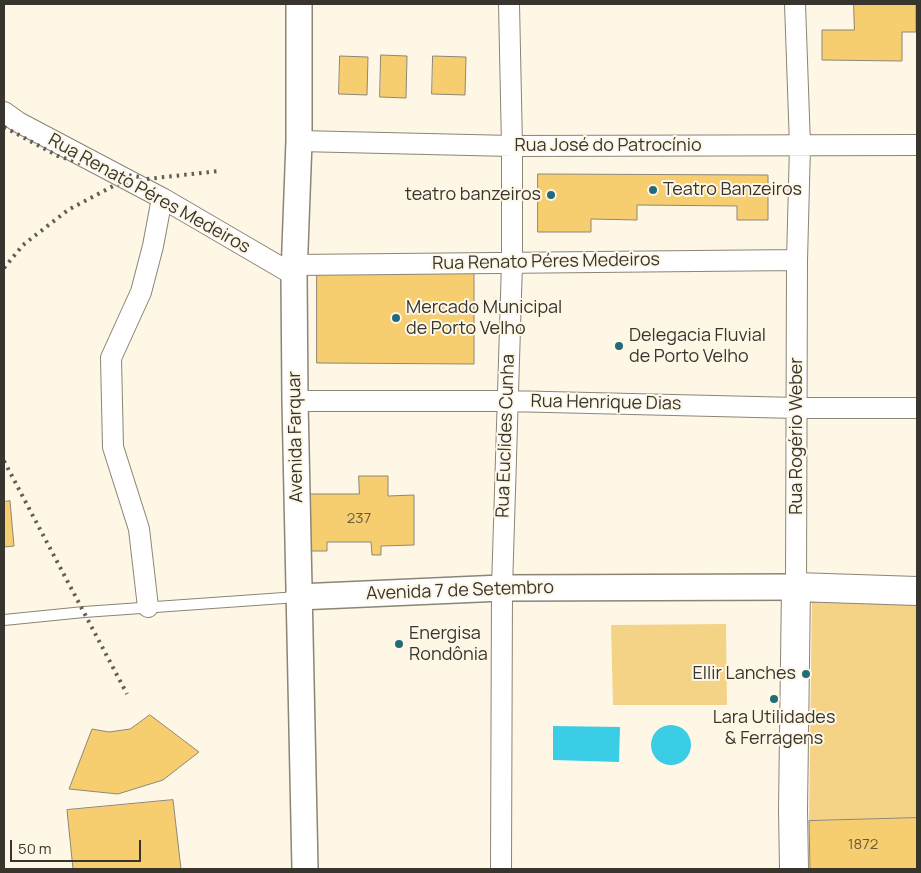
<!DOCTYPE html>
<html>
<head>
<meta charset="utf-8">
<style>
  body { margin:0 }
  #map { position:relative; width:921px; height:873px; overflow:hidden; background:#fef7e6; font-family:Manrope,sans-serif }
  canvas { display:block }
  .frame { position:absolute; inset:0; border:5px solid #38352f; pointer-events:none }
  .scale { position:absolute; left:10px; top:840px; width:131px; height:22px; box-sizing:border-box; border:2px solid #38352f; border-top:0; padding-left:6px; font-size:15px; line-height:18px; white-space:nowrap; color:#38352f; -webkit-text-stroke:4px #fef7e6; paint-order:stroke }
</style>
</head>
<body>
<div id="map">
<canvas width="921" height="873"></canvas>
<div class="frame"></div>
<div class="scale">50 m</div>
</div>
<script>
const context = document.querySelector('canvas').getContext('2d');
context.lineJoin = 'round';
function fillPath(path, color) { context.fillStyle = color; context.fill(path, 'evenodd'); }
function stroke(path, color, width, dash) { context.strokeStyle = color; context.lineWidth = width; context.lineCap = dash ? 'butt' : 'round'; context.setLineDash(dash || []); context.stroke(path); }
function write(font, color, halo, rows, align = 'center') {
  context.font = font + ' Manrope,sans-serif'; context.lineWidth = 4; context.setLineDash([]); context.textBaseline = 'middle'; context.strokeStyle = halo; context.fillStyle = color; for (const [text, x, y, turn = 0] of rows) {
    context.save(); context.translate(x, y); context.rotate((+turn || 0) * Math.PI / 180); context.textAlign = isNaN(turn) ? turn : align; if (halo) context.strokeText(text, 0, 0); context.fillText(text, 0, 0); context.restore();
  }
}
fillPath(new Path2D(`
  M812 595H917V818L809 821Z
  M726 624 727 705H613L611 625Z`), '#f4d386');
fillPath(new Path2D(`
  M651 745a20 20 0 1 1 40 0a20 20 0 1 1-40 0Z
  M553 726 620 727 619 762 553 760Z`), '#3bcce6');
const building = new Path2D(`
  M854 4H916V32H902V61L822 60V30H854Z
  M381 55 407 56 406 98 380 97Z
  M340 56 368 57 367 95 339 94Z
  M433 56 466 57 465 95 432 94Z
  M538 174 768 175V220H737V206L637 205V220L591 219V232H538Z
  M317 272 474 273V364L317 363Z
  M359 476H388V496L414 495V545L381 546V555H372L371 542H327V551H305V494H359Z
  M10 501 14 546 4 547V502Z
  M150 715 199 752 163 780 118 794 69 789 92 729 109 732 130 729Z
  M173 800 181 869H73L67 810Z
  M917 818V869H810L809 821Z`);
fillPath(building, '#f7ce6f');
stroke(building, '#8d8778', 1);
const service = new Path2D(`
  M4 620 84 612 298 597`);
const minor = new Path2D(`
  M795 4 800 146 797 260 796 587
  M4 112 18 122 162 198 294 275
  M299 141 512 146 917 145
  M294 265 797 260
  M295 401H507L797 408H917
  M148 607 139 529 113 447 111 358 141 292 153 246 162 198
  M501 869 502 588 512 263V146L509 4`);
const tertiary = new Path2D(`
  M299 4V141L294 275 295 401 305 869
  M298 597 502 588 796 587`);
const secondary = new Path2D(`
  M794 869 793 810 796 587 917 591`);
stroke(service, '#8b8576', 12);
stroke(minor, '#8b8576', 22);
stroke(tertiary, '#8b8576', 28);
stroke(secondary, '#8b8576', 30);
stroke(service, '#fff', 10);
stroke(minor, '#fff', 20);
stroke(tertiary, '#fff', 25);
stroke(secondary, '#fff', 28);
stroke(new Path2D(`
  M4 127 58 156 109 172 140 177
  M4 268 23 245 68 210 115 185 147 179 219 171
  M4 461 127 694`), '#625e56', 4, [2.5, 5]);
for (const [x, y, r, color] of [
  [653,190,5,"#236b78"],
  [551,195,5,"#236b78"],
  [396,318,5,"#236b78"],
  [619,346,5,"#236b78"],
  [399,644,5,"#236b78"],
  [806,674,5,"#236b78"],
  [774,699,5,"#236b78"]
]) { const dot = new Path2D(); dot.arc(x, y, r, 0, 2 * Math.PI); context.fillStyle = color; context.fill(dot); stroke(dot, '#fef7e6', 2); }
write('15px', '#685b3f', null, [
  ["237",359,519],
  ["1872",863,845]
]);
write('18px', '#38352f', '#fef7e6', [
  ["Rua José do Patrocínio",608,146],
  ["Rua Renato Péres Medeiros",149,194,29],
  ["Rua Renato Péres Medeiros",546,262,-1],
  ["Rua Henrique Dias",606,403,1],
  ["Rua Euclides Cunha",506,436,-88],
  ["Rua Rogério Weber",797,436,-90],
  ["Avenida Farquar",296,437,-91],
  ["Avenida 7 de Setembro",460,591,-2]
]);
write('18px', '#38352f', '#fef7e6', [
  ["Teatro Banzeiros",663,190],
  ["teatro banzeiros",541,195,"right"],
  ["Mercado Municipal",406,308],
  ["de Porto Velho",406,329],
  ["Delegacia Fluvial",629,336],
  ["de Porto Velho",629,357],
  ["Energisa",409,634],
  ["Rondônia",409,655],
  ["Ellir Lanches",796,674,"right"],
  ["Lara Utilidades",774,718,"center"],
  ["& Ferragens",774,739,"center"]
], 'left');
</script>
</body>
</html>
